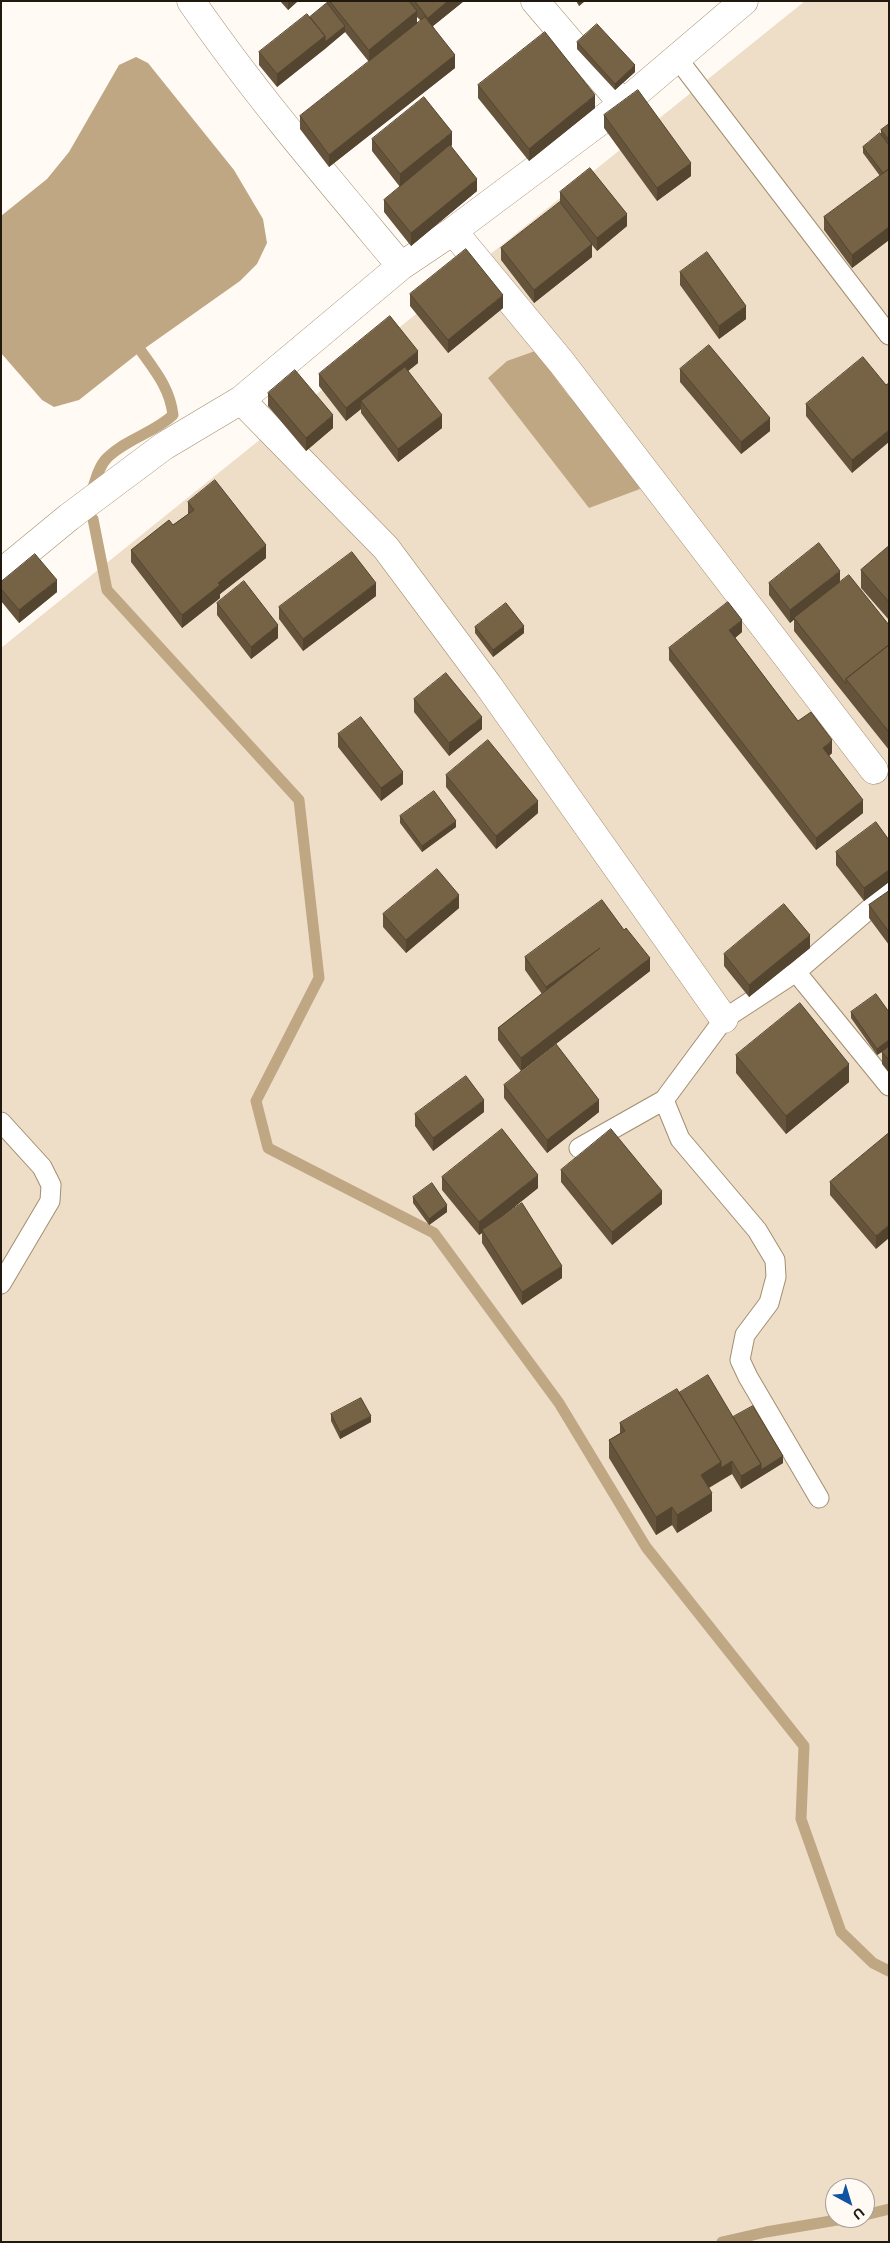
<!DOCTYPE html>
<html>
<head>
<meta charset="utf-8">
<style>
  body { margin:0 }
  #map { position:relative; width:890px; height:2243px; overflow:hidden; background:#fffaf4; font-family:Helvetica,sans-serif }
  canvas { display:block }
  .frame { position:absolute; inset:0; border:2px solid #21190d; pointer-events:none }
  .north { position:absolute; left:825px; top:2178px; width:50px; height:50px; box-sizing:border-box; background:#fffaf4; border:1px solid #a6a098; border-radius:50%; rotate:141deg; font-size:14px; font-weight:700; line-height:20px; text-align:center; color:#21190d }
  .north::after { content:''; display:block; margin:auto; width:18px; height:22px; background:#1153a3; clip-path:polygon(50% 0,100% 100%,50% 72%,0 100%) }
</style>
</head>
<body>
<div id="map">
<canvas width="890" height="2243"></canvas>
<div class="frame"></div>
<div class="north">U</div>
</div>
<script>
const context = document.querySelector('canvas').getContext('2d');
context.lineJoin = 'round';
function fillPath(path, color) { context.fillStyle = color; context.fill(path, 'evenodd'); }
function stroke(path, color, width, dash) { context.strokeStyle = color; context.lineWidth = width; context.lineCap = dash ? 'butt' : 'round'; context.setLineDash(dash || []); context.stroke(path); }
fillPath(new Path2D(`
  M805 1H889V2242H1V648ZM835 2188H865V2218H835Z`), '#eedec8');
fillPath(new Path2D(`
  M136 57 148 63 234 170 263 219 267 243 257 264 240 281 141 351 79 400 54 407 42 400 1 353V216L47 179 69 152 119 65Z
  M535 351 568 395 614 443 640 489 589 508 488 378 507 361Z`), '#c0a784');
stroke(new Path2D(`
  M91 494C95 482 98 467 107 458 126 439 154 433 173 415 170 389 156 372 141 351
  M93 519 107 590 299 800 319 978 256 1101 268 1148 434 1233 559 1403 646 1547 804 1746 801 1819 829 1898 841 1932 873 1963 889 1971
  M865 2215 889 2209
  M722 2242 766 2232 849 2218`), '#c0a784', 11);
const lane = new Path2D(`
  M677 58 889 335
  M796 972 889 892
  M1 1122 42 1167 51 1185 50 1201 1 1284
  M579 1148 664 1100
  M819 1498 748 1377 740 1360 745 1335 769 1303 776 1277 775 1260 757 1230 680 1139 664 1100 724 1019 796 972 889 1086`);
const street = new Path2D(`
  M191 1C255 94 329 180 401 266
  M535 1 623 104
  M453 231 562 363 874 770
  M241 400 386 548 488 685 724 1019
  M1 573 69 517 164 446 241 400 401 266 453 231 623 104 744 1`);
stroke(lane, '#a38e6f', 21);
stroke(street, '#a38e6f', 29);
stroke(lane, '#fff', 19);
stroke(street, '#fff', 28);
fillPath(new Path2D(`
  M280 1H298L288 10Z
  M327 1H464L433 26 455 68 329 167 300 129V116L369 62 345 32 277 87 259 65V52L310 17 327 3ZM417 17 421 21 417 24Z
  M576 1H585L579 6Z
  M577 42 635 72 615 90 577 49Z
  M478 85 595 108 529 161 478 98Z
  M604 115 691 176 657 201 604 128Z
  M889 124V240L852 268 824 230V217L880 176 863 153V147L881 134V130Z
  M372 139 452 145 451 146 477 191 411 246 384 212V200L400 187 372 151Z
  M560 192 627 226 597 251 592 245V257L534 303 501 260V248L560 202Z
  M680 272 746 319 719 339 680 285Z
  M410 294 503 308 448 353 410 306Z
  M418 363 408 371 442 428 398 462 361 413V409L346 421 319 386V374Z
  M680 369 770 431 741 454 680 382Z
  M886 385 852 473 806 416V404Z
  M268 393 333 428 306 451 268 406Z
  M188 502 266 558 220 594V598L182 628 131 562V550L173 525 188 514Z
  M889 546V620L861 588V570Z
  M1 582 57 592 19 623 1 601Z
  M840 582 889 625V750L794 631V619L790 623 769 595V583Z
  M376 596 303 651 279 619V607Z
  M217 603 278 638 251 659 217 615Z
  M475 627 524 633 493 657 475 633Z
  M742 632 735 638 798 721 832 753 829 756 863 813 816 850 669 660V648Z
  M414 699 482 729 449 756 414 712Z
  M338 734 403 784 381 801 338 747Z
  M446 775 538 813 496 849 446 787Z
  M400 816 456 827 422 852 400 823Z
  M889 840V882L864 901 836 865V852Z
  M889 891V945L869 918V905Z
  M459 908 406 953 383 927V914Z
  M624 930 650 971 521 1071 498 1040V1028L542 994 525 970V957Z
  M810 948 749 997 724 966V954Z
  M851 1012H889V1073L882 1064V1052L877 1055 851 1018Z
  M736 1055 849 1082 786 1134 736 1073Z
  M504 1085 599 1112 547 1153 504 1098Z
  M484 1112 433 1151 415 1126V1114Z
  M889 1133 876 1249 830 1195V1182Z
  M561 1170 662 1204 612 1245 561 1182Z
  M442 1177 538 1188 503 1216 562 1278 522 1305 482 1243V1233L479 1235 442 1190Z
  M413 1197 447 1212 429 1225 413 1203Z
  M679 1393 733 1417 783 1463 741 1489 732 1474 709 1488 712 1511 677 1533 672 1525 656 1535 609 1458V1440L620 1433V1423Z
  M331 1414 371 1422 340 1439 331 1421Z`), '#65543b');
fillPath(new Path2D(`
  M288 1H298L288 10Z
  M448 1H464L428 30V18Z
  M579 1H585L579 6Z
  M417 11V24L369 62V50Z
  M345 26V32L325 49V42Z
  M325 36V49L277 87V74Z
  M455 55V68L329 167V155Z
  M635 65V72L615 90V84Z
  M595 95V108L529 161V149Z
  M452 132V145L400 187V174Z
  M691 163V176L657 201V188Z
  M477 179V191L411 246V233Z
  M627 214V226L597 251V238Z
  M889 227V240L852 268V255Z
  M592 244V257L534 303V290Z
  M503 295V308L448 353V340Z
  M746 306V319L719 339V326Z
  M418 351V363L364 406 361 401V409L346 421V408Z
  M333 415V428L306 451V438Z
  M442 415V428L398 462V449Z
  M770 418V431L741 454V442Z
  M889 430V442L852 473V460Z
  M266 545V558L220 594V598L182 628V615L218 583Z
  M840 571V583L790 623V610Z
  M57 580V592L19 623V610Z
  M376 583V596L303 651V639Z
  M742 620V632L729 643V630Z
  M278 625V638L251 659V647Z
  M524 626V633L493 657V650Z
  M482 717V729L449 756V743Z
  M832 740V753L823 761V748Z
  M403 772V784L381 801V788Z
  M863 800V813L816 850V838Z
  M538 801V813L496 849V836Z
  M456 821V827L422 852V846Z
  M889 870V882L864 901V888Z
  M459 895V908L406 953V940Z
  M810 935V948L749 997V985Z
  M600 948 546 999V987Z
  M650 958V971L521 1071V1058Z
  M889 1040V1047L877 1055V1049Z
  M849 1064V1082L786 1134V1116Z
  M484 1100V1112L433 1151V1138Z
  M599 1100V1112L547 1153V1140Z
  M538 1175V1188L483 1232 482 1230V1233L479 1235V1222Z
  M662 1191V1204L612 1245V1232Z
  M447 1205V1212L429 1225V1219Z
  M889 1225V1238L876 1249V1236Z
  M562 1266V1278L522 1305V1292Z
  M371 1416V1422L340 1439V1432Z
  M783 1456V1463L741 1489V1476L761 1464Z
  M732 1461V1474L721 1480V1468Z
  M721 1462V1480L701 1492V1475Z
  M712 1493V1511L677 1533V1515Z
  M672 1507V1525L656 1535V1517Z`), '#534530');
const building = new Path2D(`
  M330 1H409L417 11 369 50Z
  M415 1H448L428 18Z
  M327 3 345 26 325 42V36L310 17Z
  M307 14 325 36 277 74 259 52Z
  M425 17 455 55 329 155 300 116Z
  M597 24 635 65 615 84 577 42Z
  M545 32 595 95 529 149 478 85Z
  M638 90 691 163 657 188 604 115Z
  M424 97 452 132 400 174 372 139Z
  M889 124V140L881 130Z
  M880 133 889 145V169L883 173 863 147Z
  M450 145 477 179 411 233 384 200Z
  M590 168 627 214 597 238 560 192Z
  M889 169V227L852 255 824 217Z
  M560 202 592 244 534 290 501 248Z
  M466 249 503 295 448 340 410 294Z
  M707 252 746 306 719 326 680 272Z
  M390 316 418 351 346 408 319 374Z
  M709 345 770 418 741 442 680 369Z
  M863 357 886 385 889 383V430L852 460 806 404Z
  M405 367 442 415 398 449 361 401Z
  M295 370 333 415 306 438 268 393Z
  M215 480 266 545 218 583 220 585 182 615 131 550 169 520 173 525 194 510 188 502Z
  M819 543 840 571 790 610 769 583Z
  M889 546V602L861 570Z
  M352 552 376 583 303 639 279 607Z
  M35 554 57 580 19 610 1 589V582Z
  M849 575 889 625V645L846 679V684L794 618Z
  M244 581 278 625 251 647 217 603Z
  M728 602 742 620 729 630 798 721 811 712 832 740 823 748 863 800 816 838 669 648Z
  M506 603 524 626 493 650 475 627Z
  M889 645V732L846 679Z
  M446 673 482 717 449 743 414 699Z
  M361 717 403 772 381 788 338 734Z
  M488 740 538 801 496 836 446 775Z
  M434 791 456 821 422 846 400 816Z
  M876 822 889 840V870L864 888 836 852Z
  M437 869 459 895 406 940 383 914Z
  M889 891V932L869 905Z
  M602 900 624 930 626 928 650 958 521 1058 498 1028 600 948 546 987 525 957Z
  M784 904 810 935 749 985 724 954Z
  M876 994 889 1012V1040L877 1049 851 1012Z
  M800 1003 849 1064 786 1116 736 1055Z
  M556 1044 599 1100 547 1140 504 1085Z
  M889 1046V1060L882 1052Z
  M466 1076 484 1100 433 1138 415 1114Z
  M502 1129 538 1175 479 1222 442 1177Z
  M611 1129 662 1191 612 1232 561 1170Z
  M889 1133V1225L876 1236 830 1182Z
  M432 1183 447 1205 429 1219 413 1197Z
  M522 1203 562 1266 522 1292 482 1230Z
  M708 1375 761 1464 741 1476 732 1461 721 1468V1462L679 1393Z
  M677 1389 721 1462 701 1475 712 1493 677 1515 672 1507 656 1517 609 1440 625 1431 620 1423Z
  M361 1398 371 1416 340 1432 331 1414Z
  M753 1406 783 1456 761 1470V1464L733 1417Z`);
fillPath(building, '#766245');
stroke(building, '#534530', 1);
</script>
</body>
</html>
